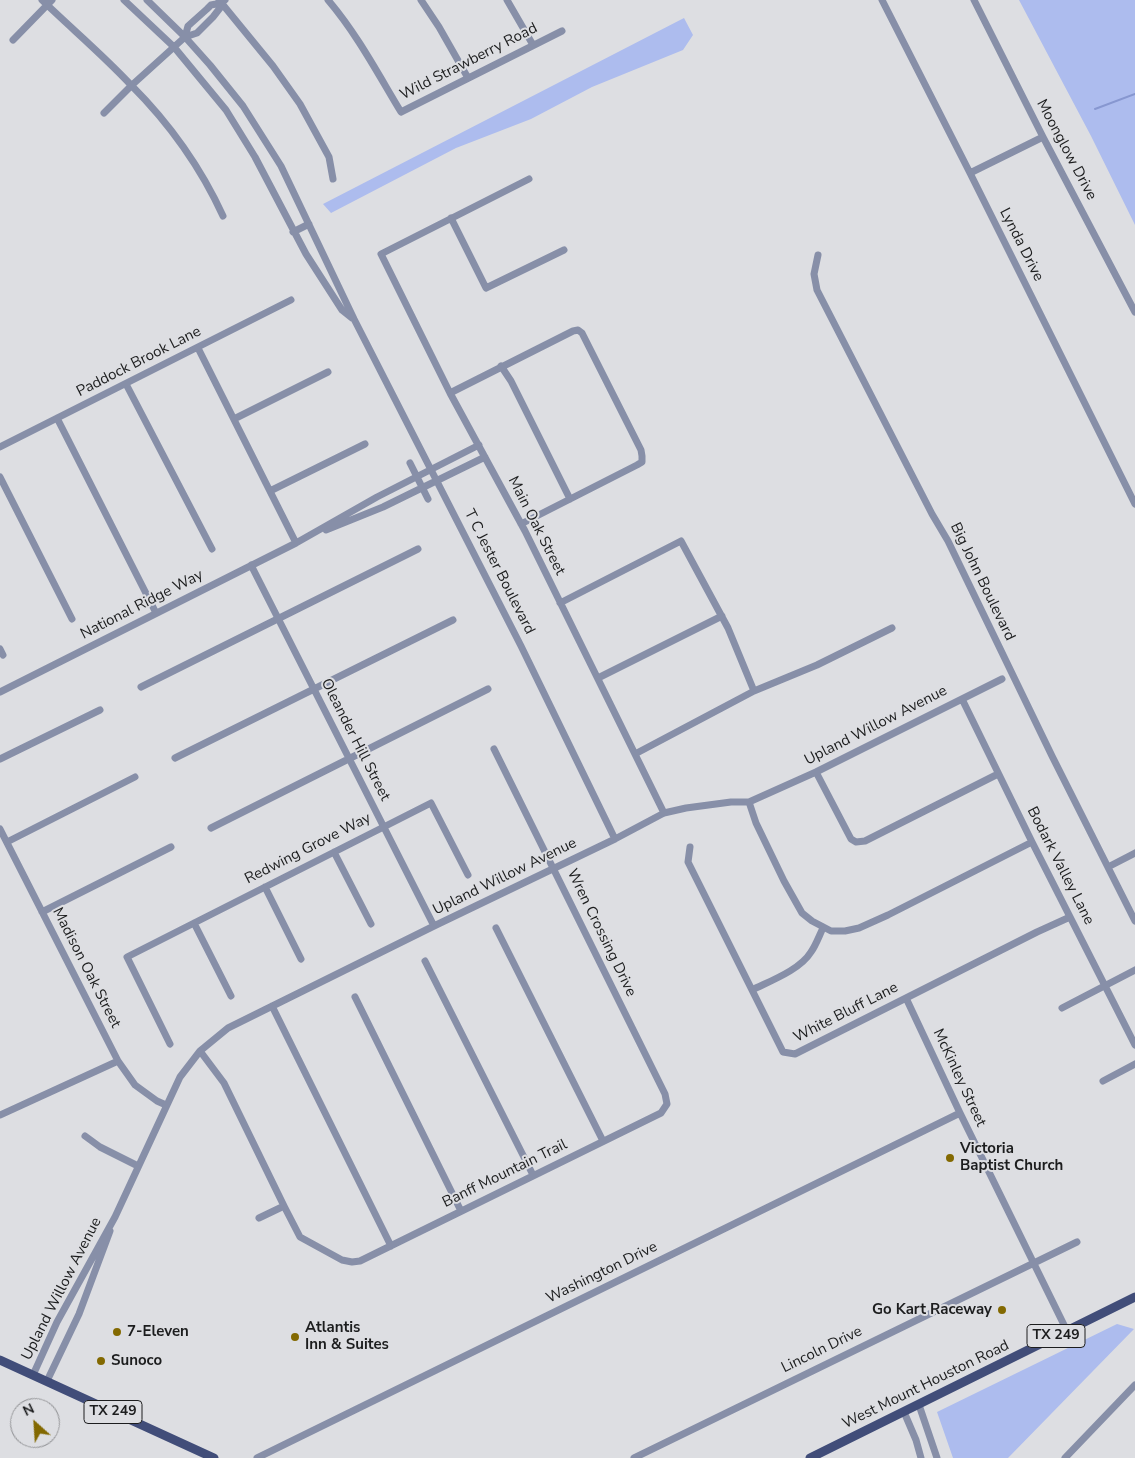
<!DOCTYPE html>
<html>
<head>
<meta charset="utf-8">
<style>
  body { margin:0 }
  #map { position:relative; width:1135px; height:1458px; overflow:hidden; background:#dddee2; font-family:"Nunito Sans",sans-serif }
  canvas { display:block }
  .north { position:absolute; left:10px; top:1398px; width:50px; height:50px; box-sizing:border-box; background:#dddee2; border:1px solid #909194; border-radius:50%; rotate:334deg; font-size:14px; font-weight:700; line-height:20px; text-align:center; color:#1c1d1e }
  .north::after { content:''; display:block; margin:auto; width:18px; height:22px; background:#836901; clip-path:polygon(50% 0,100% 100%,50% 72%,0 100%) }
</style>
</head>
<body>
<div id="map">
<canvas width="1135" height="1458"></canvas>
<div class="north">N</div>
</div>
<script>
const context = document.querySelector('canvas').getContext('2d');
context.lineJoin = 'round';
function fillPath(path, color) { context.fillStyle = color; context.fill(path, 'evenodd'); }
function stroke(path, color, width, dash) { context.strokeStyle = color; context.lineWidth = width; context.lineCap = dash ? 'butt' : 'round'; context.setLineDash(dash || []); context.stroke(path); }
function write(font, color, halo, rows, align = 'center') {
  context.font = font + ' "Nunito Sans",sans-serif'; context.lineWidth = 4; context.setLineDash([]); context.textBaseline = 'middle'; context.strokeStyle = halo; context.fillStyle = color; for (const [text, x, y, turn = 0] of rows) {
    context.save(); context.translate(x, y); context.rotate((+turn || 0) * Math.PI / 180); context.textAlign = isNaN(turn) ? turn : align; if (halo) context.strokeText(text, 0, 0); context.fillText(text, 0, 0); context.restore();
  }
}
fillPath(new Path2D(`
  M1019 0H1135V225L1091 136Z
  M684 18 693 35 683 50 592 87 531 119 456 148 331 213 323 204Z
  M1117 1324 1134 1329 1008 1458H953L937 1412Z`), '#adbcee');
stroke(new Path2D(`
  M1095 109 1135 94`), '#8797d0', 2);
stroke(new Path2D(`
  M42 0C72 29 103 55 131 85 169 123 201 168 223 216
  M124 0 174 47 226 110 255 157 306 254 342 310 352 318
  M147 0 185 37 210 65 243 106 281 166 354 319 521 646 615 839
  M219 0 273 66 300 104 329 157 333 179
  M328 0C357 34 378 74 401 112L562 31
  M421 0 439 27 468 78
  M507 0 533 45
  M882 0 970 173 1135 504
  M974 0 1043 137 1135 312
  M185 37 188 26 207 9 211 5 221 3 225 0
  M13 40 52 0
  M104 113 132 85 185 37 197 33 213 17 220 8 221 3
  M970 173 1043 137
  M529 179 381 254 450 393 525 531 664 813
  M451 218 486 288 564 250
  M293 232 309 224
  M818 255 814 274 817 290 932 514 948 541 1052 756 1135 921
  M198 348 296 543
  M501 366 511 381 570 499
  M126 384 212 549
  M450 393 573 331 578 330 582 333 641 450 642 456V462L637 465 521 524
  M57 418 156 613
  M234 419 328 372
  M0 447 291 300
  M410 463 428 499
  M0 477 72 619
  M270 491 365 444
  M326 530 383 507 485 457
  M251 565 434 926
  M560 603 681 541 728 628 754 691
  M0 649 3 655
  M598 678 722 616
  M141 687 418 549
  M0 692 296 543 377 497 479 445
  M962 699 1032 842 1135 1045
  M635 754 754 691 817 665 892 628
  M175 758 453 620
  M0 759 100 710
  M816 772 851 839 856 842 865 841 998 774
  M749 802 756 823 784 881 802 913 812 921 831 931H845L859 928 888 915 1032 842
  M211 828 488 689
  M0 829 118 1061 135 1085 157 1101 166 1105
  M7 842 135 777
  M690 847 688 862 783 1052 795 1054 1037 932 1070 917
  M334 852 371 924
  M1108 867 1135 853
  M265 887 301 959
  M42 912 171 847
  M194 923 231 996
  M496 928 603 1141
  M425 961 533 1175
  M752 990C770 981 800 970 811 952 816 945 819 936 823 928
  M355 997 461 1211
  M906 998 960 1113 1067 1331
  M272 1006 391 1246
  M1062 1008 1135 970
  M170 1044 127 957 431 803 468 875
  M200 1051 224 1083 284 1206 300 1237 342 1260 352 1262 360 1261 661 1113 667 1104 665 1094 494 749
  M1103 1081 1135 1064
  M0 1115 118 1061
  M85 1136 100 1147 138 1166
  M259 1218 284 1206
  M33 1375 57 1322 115 1217 180 1077 200 1051 228 1028 434 926 615 839 664 813 686 808 731 802H749L816 772 1002 679
  M47 1381 79 1314 110 1231
  M919 1405 937 1458
  M904 1412 916 1440 921 1458
  M257 1458 960 1113
  M634 1458 1077 1242
  M1065 1458 1135 1385`), '#878fa8', 7);
stroke(new Path2D(`
  M0 1360 214 1458
  M810 1458 1135 1297`), '#414d79', 9);
for (const [x, y, r, color] of [
  [950,1158,5,"#836901"],
  [1002,1310,5,"#836901"],
  [117,1332,5,"#836901"],
  [295,1337,5,"#836901"],
  [101,1361,5,"#836901"]
]) { const dot = new Path2D(); dot.arc(x, y, r, 0, 2 * Math.PI); context.fillStyle = color; context.fill(dot); stroke(dot, '#dddee2', 2); }
for (const [x, y, w] of [
  [1056,1336,58],
  [113,1412,58]
]) { const box = new Path2D(); box.roundRect(x - w / 2, y - 11.5, w, 23, 4); context.fillStyle = '#dddee2'; context.fill(box); stroke(box, '#1c1d1e', 1); }
write('bold 14px', '#1c1d1e', null, [
  ["TX 249",1056,1336],
  ["TX 249",113,1412]
]);
write('15px', '#1c1d1e', '#dddee2', [
  ["Wild Strawberry Road",469,62,-27],
  ["Moonglow Drive",1066,150,62],
  ["Lynda Drive",1021,245,63],
  ["Paddock Brook Lane",139,362,-27],
  ["Main Oak Street",536,526,63],
  ["T C Jester Boulevard",499,572,63],
  ["Big John Boulevard",982,582,64],
  ["National Ridge Way",142,605,-27],
  ["Upland Willow Avenue",876,726,-27],
  ["Oleander Hill Street",355,740,63],
  ["Redwing Grove Way",308,849,-27],
  ["Bodark Valley Lane",1060,866,63],
  ["Upland Willow Avenue",505,877,-26],
  ["Wren Crossing Drive",601,933,64],
  ["Madison Oak Street",86,968,63],
  ["White Bluff Lane",846,1013,-27],
  ["McKinley Street",959,1078,65],
  ["Banff Mountain Trail",505,1174,-26],
  ["Washington Drive",602,1273,-26],
  ["Upland Willow Avenue",62,1289,-63],
  ["Lincoln Drive",822,1350,-26],
  ["West Mount Houston Road",926,1385,-26]
]);
write('bold 15px', '#1c1d1e', '#dddee2', [
  ["Victoria",960,1149],
  ["Baptist Church",960,1166],
  ["Go Kart Raceway",992,1310,"right"],
  ["Atlantis",305,1328],
  ["Inn & Suites",305,1345],
  ["7-Eleven",127,1332],
  ["Sunoco",111,1361]
], 'left');
</script>
</body>
</html>
